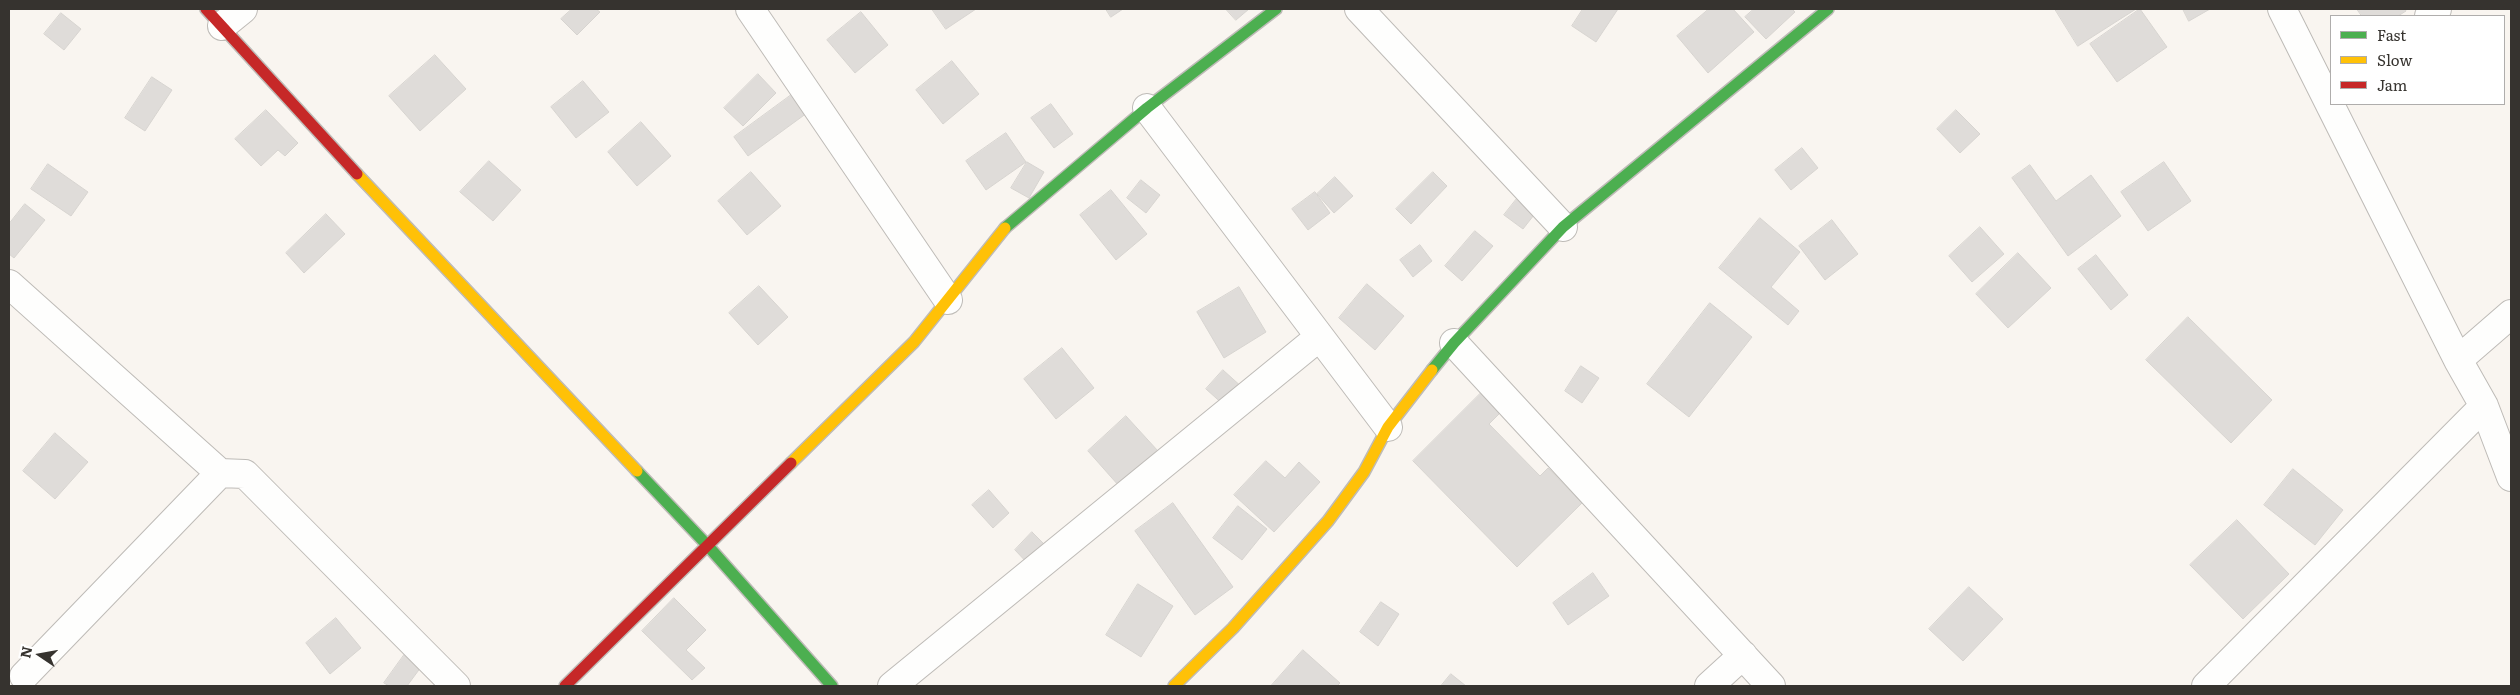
<!DOCTYPE html>
<html>
<head>
<meta charset="utf-8">
<style>
  body { margin:0 }
  #map { position:relative; width:2520px; height:695px; overflow:hidden; background:#f9f5f0; font-family:Literata,serif }
  canvas { display:block }
  .frame { position:absolute; inset:0; border:10px solid #36332f; pointer-events:none }
  .legend { position:absolute; left:2330px; top:15px; width:175px; height:90px; box-sizing:border-box; background:#fff; border:1px solid #afadac; margin:0; padding:6px 9px; list-style:none; font-size:15px; color:#36332f }
  .legend li { display:flex; align-items:center; gap:10px; height:25px }
  .legend b { width:25px; border:1px solid #afadac }
  .north { position:absolute; left:15px; top:630px; width:50px; height:50px; -webkit-text-stroke:4px #fff; paint-order:stroke; rotate:282deg; font-size:14px; font-weight:700; line-height:20px; text-align:center; color:#36332f }
  .north::after { content:''; display:block; margin:auto; width:18px; height:22px; background:#36332f; clip-path:polygon(50% 0,100% 100%,50% 72%,0 100%) }
</style>
</head>
<body>
<div id="map">
<canvas width="2520" height="695"></canvas>
<div class="frame"></div>
<ul class="legend">
<li><b style="height:6px;background:#4caf50"></b>Fast</li>
<li><b style="height:6px;background:#ffc107"></b>Slow</li>
<li><b style="height:6px;background:#c62828"></b>Jam</li>
</ul>
<div class="north">N</div>
</div>
<script>
const context = document.querySelector('canvas').getContext('2d');
context.lineJoin = 'round';
function fillPath(path, color) { context.fillStyle = color; context.fill(path, 'evenodd'); }
function stroke(path, color, width, dash) { context.strokeStyle = color; context.lineWidth = width; context.lineCap = dash ? 'butt' : 'round'; context.setLineDash(dash || []); context.stroke(path); }
const building = new Path2D(`
  M572 9H596L600 12 577 35 561 19Z
  M932 9H976L946 29Z
  M1106 9H1123L1111 17Z
  M1226 9H1249L1236 20Z
  M1583 9H1618L1596 42 1572 26Z
  M1709 9H1733L1754 32 1708 73 1677 36Z
  M1754 9H1792L1795 12 1766 39 1745 17Z
  M2055 9H2136L2078 46Z
  M2140 9 2167 47 2117 82 2090 44Z
  M2183 9H2210L2189 21Z
  M2357 9H2405L2406 11 2398 16H2362Z
  M861 12 888 45 855 73 827 40Z
  M61 13 81 29 64 50 44 34Z
  M435 55 466 89 420 131 389 96Z
  M952 61 979 94 943 124 916 90Z
  M758 74 776 93 743 126 724 108Z
  M152 77 172 90 145 131 125 118Z
  M583 81 609 112 576 138 551 107Z
  M794 93 807 113 748 156 734 137Z
  M1051 104 1073 134 1054 148 1031 118Z
  M266 110 298 143 285 156 278 150 261 166 235 139Z
  M1956 110 1980 134 1960 153 1937 129Z
  M641 122 671 156 637 186 608 152Z
  M1006 133 1026 162 986 190 966 161Z
  M1802 148 1818 168 1791 190 1775 170Z
  M489 161 521 190 493 221 460 192Z
  M1027 162 1044 172 1029 198 1011 188Z
  M2164 162 2191 201 2148 231 2121 192Z
  M48 164 88 192 71 216 31 189Z
  M2030 165 2056 201 2091 175 2121 216 2068 256 2012 178Z
  M751 172 781 206 747 235 718 201Z
  M1433 172 1447 186 1411 224 1396 209Z
  M1335 177 1353 196 1334 213 1317 194Z
  M1141 180 1160 195 1146 213 1127 198Z
  M1111 190 1147 234 1116 260 1080 215Z
  M1523 191 1541 206 1523 229 1504 215Z
  M1315 192 1330 213 1308 230 1292 209Z
  M25 204 45 220 14 258 9 254V224Z
  M326 214 345 234 304 273 286 253Z
  M1760 218 1800 252 1771 287 1799 311 1788 325 1719 268Z
  M1832 220 1858 254 1825 280 1799 246Z
  M1980 227 2004 254 1972 282 1949 256Z
  M1475 231 1493 246 1462 281 1445 266Z
  M1420 245 1432 261 1413 277 1400 260Z
  M2018 253 2051 288 2008 328 1976 294Z
  M2096 255 2128 295 2111 310 2078 269Z
  M1367 284 1404 316 1375 350 1339 318Z
  M759 286 788 317 758 345 729 313Z
  M1239 287 1266 332 1224 358 1197 312Z
  M1710 303 1752 337 1689 417 1647 384Z
  M2188 317 2272 400 2231 443 2146 360Z
  M1062 348 1094 388 1056 419 1024 379Z
  M1581 366 1599 378 1582 403 1565 391Z
  M1223 370 1243 388 1226 407 1206 389Z
  M1485 389 1504 409 1489 424 1540 476 1548 468 1582 503 1517 567 1413 461Z
  M1126 416 1158 451 1119 486 1088 451Z
  M55 433 88 462 55 499 23 471Z
  M1266 461 1285 478 1299 462 1320 482 1274 532 1234 495Z
  M2293 469 2343 510 2315 545 2264 505Z
  M989 490 1009 513 993 528 972 505Z
  M1173 503 1233 587 1195 615 1135 531Z
  M1238 506 1267 529 1242 560 1213 538Z
  M2237 520 2289 574 2243 619 2190 565Z
  M1032 532 1049 549 1031 567 1015 550Z
  M1593 573 1609 596 1568 625 1553 603Z
  M1138 584 1173 606 1141 657 1106 635Z
  M1969 587 2003 619 1963 661 1929 629Z
  M674 598 706 630 686 650 705 668 692 680 642 631Z
  M1381 602 1399 614 1378 646 1360 632Z
  M336 618 361 648 330 674 306 643Z
  M1303 650 1340 683 1337 686H1271Z
  M407 651 424 663 407 686H389L384 683Z
  M1451 674 1466 686H1441Z`);
fillPath(building, '#dfdcd9');
stroke(building, '#d7d4d0', 1);
const street = new Path2D(`
  M750 9 948 300
  M1359 9 1563 227
  M2282 9 2458 360 2511 314
  M2429 16 2437 9
  M222 26 243 9
  M1147 108 1388 427
  M9 284 220 473
  M1454 343 1771 686
  M2458 360 2484 406 2511 477
  M24 676 220 473 245 474 456 686
  M892 686 1318 338
  M1709 686 1743 655
  M2206 686 2484 406`);
const fast = new Path2D(`
  M1005 228 1147 108 1276 9
  M1432 370 1454 343 1563 227 1828 9
  M637 471 708 546 832 686`);
const slow = new Path2D(`
  M357 174 637 471
  M791 463 914 342 1005 228
  M1174 686 1233 628 1328 521 1364 472 1388 427 1432 370`);
const jam = new Path2D(`
  M206 9 357 174
  M565 686 791 463`);
stroke(street, '#bebbb7', 30);
stroke(fast, '#bebbb7', 14);
stroke(slow, '#bebbb7', 14);
stroke(jam, '#bebbb7', 14);
stroke(street, '#fefefd', 28);
stroke(fast, '#4caf50', 11);
stroke(slow, '#ffc107', 11);
stroke(jam, '#c62828', 11);
</script>
</body>
</html>
